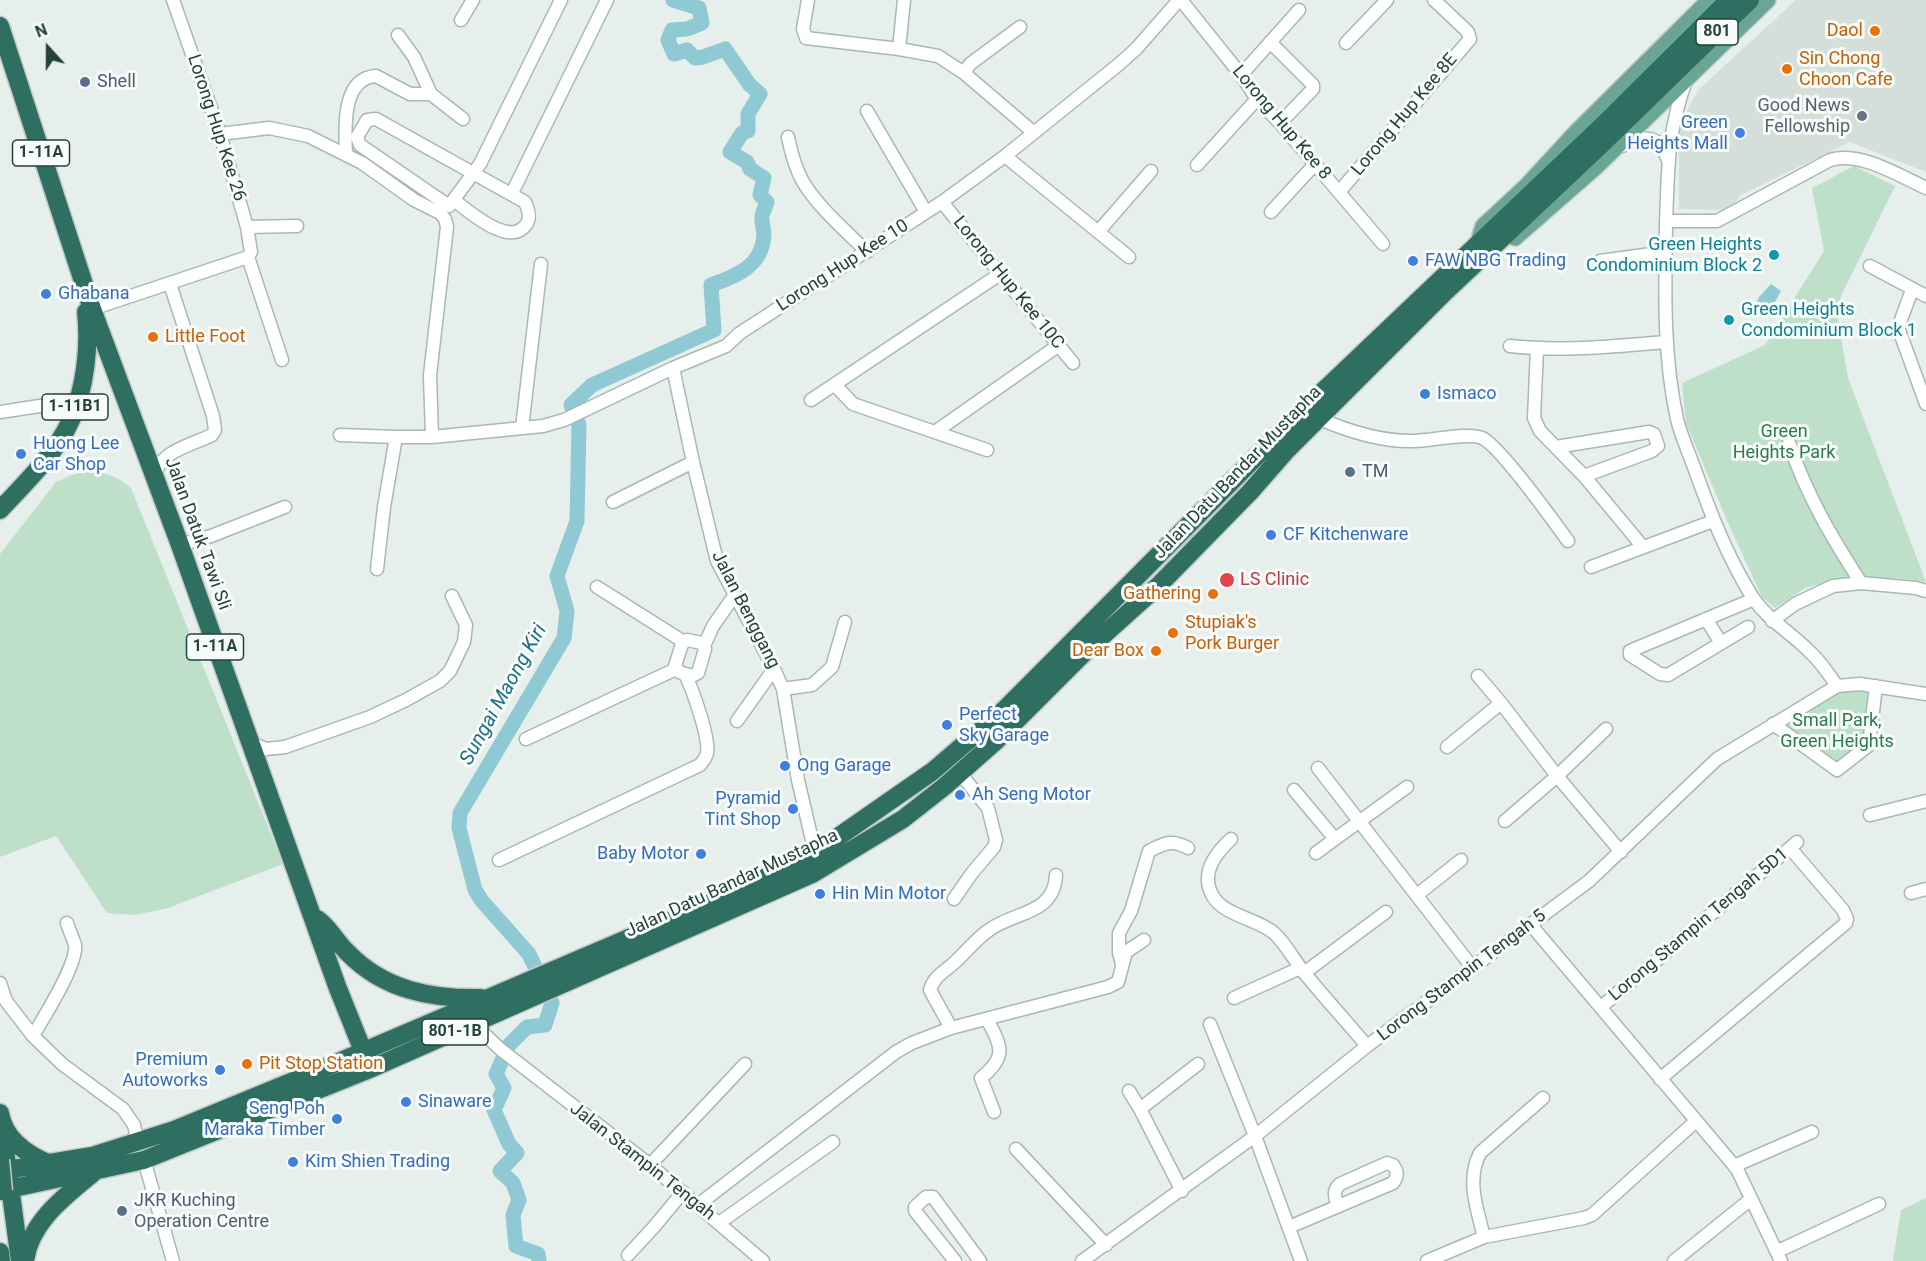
<!DOCTYPE html>
<html>
<head>
<meta charset="utf-8">
<style>
  body { margin:0 }
  #map { position:relative; width:1926px; height:1261px; overflow:hidden; background:#e6efeb; font-family:Roboto,sans-serif }
  canvas { display:block }
  .north { position:absolute; left:18px; top:18px; width:60px; height:60px; -webkit-text-stroke:4px #f7fbf9; paint-order:stroke; rotate:339deg; font-size:16px; font-weight:700; line-height:24px; text-align:center; color:#24423a }
  .north::after { content:''; display:block; margin:auto; width:21px; height:27px; background:#24423a; clip-path:polygon(50% 0,100% 100%,50% 72%,0 100%) }
</style>
</head>
<body>
<div id="map">
<canvas width="1926" height="1261"></canvas>
<div class="north">N</div>
</div>
<script>
const context = document.querySelector('canvas').getContext('2d');
context.lineJoin = 'round';
function fillPath(path, color) { context.fillStyle = color; context.fill(path, 'evenodd'); }
function stroke(path, color, width, dash) { context.strokeStyle = color; context.lineWidth = width; context.lineCap = dash ? 'butt' : 'round'; context.setLineDash(dash || []); context.stroke(path); }
function write(font, color, halo, rows, align = 'center') {
  context.font = font + ' Roboto,sans-serif'; context.lineWidth = 6; context.setLineDash([]); context.textBaseline = 'middle'; context.strokeStyle = halo; context.fillStyle = color; for (const [text, x, y, turn = 0] of rows) {
    context.save(); context.translate(x, y); context.rotate((+turn || 0) * Math.PI / 180); context.textAlign = isNaN(turn) ? turn : align; if (halo) context.strokeText(text, 0, 0); context.fillText(text, 0, 0); context.restore();
  }
}
fillPath(new Path2D(`
  M1796 0H1926V172L1850 142 1741 195 1735 203 1722 210 1679 209V132L1684 116 1699 89Z`), '#d4dfda');
fillPath(new Path2D(`
  M1854 166 1895 186 1841 296 1837 314 1848 378 1926 582 1898 578 1860 581 1842 578 1805 588 1775 608 1762 597 1728 523 1686 423 1682 383 1765 345 1824 251 1812 188Z
  M90 471C107 473 118 477 131 488L283 864 168 908 135 915 107 913 56 836 0 857V554L56 482 72 475Z
  M1864 690 1880 693 1877 746 1836 775 1776 731 1790 720 1833 694Z
  M1926 1198V1261H1893L1901 1210Z`), '#bfe0c8');
fillPath(new Path2D(`
  M1771 284 1781 291 1767 316 1755 307 1759 297Z`), '#8ec9d4');
stroke(new Path2D(`
  M539 1261 538 1254 516 1246 513 1215 519 1200 513 1183 500 1171 517 1153 509 1144 494 1110 504 1088 496 1074 509 1045 527 1027 545 1025 552 1003 529 954 482 901 475 890 459 828 460 813 564 638 567 611 557 576 577 521 579 425 571 405 592 385 714 330 711 285C737 276 762 266 764 235 764 229 761 222 762 216 763 211 766 206 767 202L760 195 764 178 750 169 747 162 730 152 742 133 748 131V114L760 94 749 84 725 49 703 57 695 58 687 50 674 54 668 40 672 30 687 29 702 23 699 8 673 0`), '#8ec9d4', 15);
const minor = new Path2D(`
  M173 0 220 134 247 227 251 252 248 257
  M808 0 803 29 806 38 899 49 938 56 964 73 1033 132
  M1181 0 1241 75 1257 99 1280 123 1383 244
  M461 20 473 0
  M398 35 414 57 431 94
  M1270 42 1313 85V89L1280 123
  M1346 43 1387 0
  M899 49 904 0
  M964 73 970 64 1020 27
  M1241 75 1299 10
  M1686 81C1667 132 1668 171 1666 224 1665 289 1663 356 1677 419 1681 436 1689 453 1695 470 1711 515 1728 558 1753 598 1768 620 1790 632 1809 651 1820 661 1829 674 1837 686
  M867 111 926 212
  M220 134 269 128 308 136 362 163 414 200 440 213 445 219 447 227 430 375 432 437 543 426 564 420 673 368 726 346 740 333 942 202 1005 156 1118 65 1136 49 1179 0
  M788 137C791 152 795 168 803 182 818 207 846 231 867 252
  M1622 146C1640 135 1661 134 1667 158
  M346 155C345 130 341 78 376 76L410 94H431L463 119
  M1005 156 1129 257
  M1197 165 1257 99
  M1339 192 1470 39 1468 32 1434 0
  M512 193 607 0
  M942 202 1073 363
  M449 206 360 145 357 137 367 120 376 119 525 202C529 211 532 221 523 228 506 244 468 211 454 200
  M449 206 480 164 561 0
  M1271 212 1315 164
  M1667 221H1717L1830 160C1860 151 1898 175 1926 188
  M247 227 297 226
  M1098 232 1151 171
  M248 257 282 360
  M1600 261 1666 252
  M1870 266 1926 296
  M1912 290 1899 325V330L1926 404
  M92 309 248 257
  M1510 346C1563 352 1614 346 1667 342
  M1537 349 1534 418 1540 431 1584 476 1643 547
  M673 368 693 462 717 561 774 669 783 689 798 780 815 853
  M835 385 853 404 987 450
  M811 400 1000 274
  M0 412 59 403
  M1320 419C1348 431 1382 442 1414 441 1430 441 1469 432 1482 438 1499 445 1555 523 1568 541
  M522 428 541 264
  M935 432 1059 345
  M340 435 396 437
  M1789 443C1807 496 1831 536 1861 583
  M1556 447 1649 432 1654 434 1658 446 1652 451 1584 476
  M154 478C159 451 189 446 212 435L215 430 213 416 170 284
  M613 502 693 462
  M180 545 211 536 285 507
  M1591 567 1713 521
  M377 569 384 507 396 437H432
  M597 587 684 642
  M1706 619 1721 643
  M1772 621 1795 604 1833 586 1861 583 1916 588 1926 591
  M1748 627 1668 675 1660 674 1630 655V651L1754 599
  M687 640 702 643 705 649 698 673 692 676 679 672 675 666 682 644Z
  M704 646 713 626 734 596
  M1478 676 1501 703 1557 776 1621 852
  M783 689 812 685 832 667 845 622
  M737 721 774 669
  M1773 724 1837 770 1869 745 1876 686
  M526 739 676 669
  M249 742 266 749 285 747 370 717 406 700 440 681 450 671 464 642 466 625 452 596
  M1447 747 1501 703
  M1318 768 1472 967
  M1294 790 1335 839 1407 787
  M1870 815 1926 801
  M1505 821 1557 776 1606 729
  M1231 839C1218 851 1204 869 1209 887 1216 916 1254 916 1274 933 1285 943 1293 958 1302 970 1323 996 1346 1021 1367 1046
  M1316 853 1335 839
  M499 860 700 765C703 761 706 758 707 753 710 738 692 688 685 674
  M1911 893 1926 889
  M1417 895 1461 860
  M954 899 972 873 994 847 996 840 988 808 960 773
  M67 923C69 930 73 938 75 945 78 964 43 1018 33 1036L62 1064 123 1109 134 1125 138 1143
  M1531 925 1737 1169 1781 1261
  M1122 964 1119 953V933L1131 911 1149 851C1165 843 1172 839 1188 848
  M1304 973 1386 912
  M0 983 6 1001 33 1036
  M1234 998 1300 968
  M1601 1007 1797 842
  M987 1019C1001 1046 1008 1056 981 1078L994 1112
  M474 1024 500 1049 650 1165 763 1261
  M1210 1024 1255 1136 1301 1261
  M951 1028 930 990C934 976 944 972 954 963 966 952 976 939 989 930 1015 911 1054 915 1056 875
  M1660 1079 1846 923 1847 919 1843 910 1790 848
  M1129 1091 1140 1109 1182 1191
  M1140 1109 1198 1064
  M1016 1149 1106 1245
  M144 1160 173 1261
  M650 1165 745 1064
  M1734 1166 1812 1132
  M698 1205 896 1052 912 1043 951 1028 1108 987 1118 982 1126 952 1144 940
  M719 1223 833 1142
  M1289 1227 1393 1183C1398 1176 1398 1172 1393 1165L1387 1163 1340 1184C1332 1191 1335 1197 1338 1206
  M1484 1237C1477 1209 1466 1180 1480 1153L1543 1098
  M1778 1251 1879 1204
  M628 1255 653 1228 683 1192
  M955 1261 915 1211V1207L926 1197H933L980 1261
  M1082 1261 1255 1136 1367 1046 1589 881 1717 759 1837 686 1860 684 1926 694
  M1427 1261 1484 1237 1584 1218 1592 1215 1696 1121
  M1674 1261 1751 1199`);
const major = new Path2D(`
  M1515 238 1595 168 1768 0
  M1478 242 1483 226 1526 186 1574 134 1709 0`);
const highway = new Path2D(`
  M0 26 92 309 180 545 337 986 367 1061
  M0 510C25 483 55 455 71 420 85 389 90 346 86 312
  M317 919C330 928 336 942 348 953 384 990 431 999 481 998
  M0 1113C4 1139 26 1154 50 1164
  M2 1127 20 1261
  M0 1171 92 1156 174 1130 308 1075 718 900 815 853 933 771 1004 710 1298 415 1603 125 1729 0
  M0 1191 144 1160 370 1069 812 874 903 819 945 786 997 740 1089 648 1158 586 1250 492 1285 452 1445 292 1602 144 1750 0
  M0 1252 1 1261
  M25 1261C30 1222 64 1197 93 1173`);
stroke(minor, '#a8b8b2', 15);
stroke(major, '#c2cac8', 18);
stroke(highway, '#c2cac8', 21);
stroke(minor, '#fff', 12);
stroke(major, '#6aa596', 15);
stroke(highway, '#2f6f62', 18);
const highwayBridge = new Path2D(`
  M0 1160 3 1191`);
stroke(highwayBridge, '#c2cac8', 21, []);
stroke(highwayBridge, '#2f6f62', 18);
for (const [x, y, r, color] of [
  [1875,31,6,"#e8710a"],
  [1787,69,6,"#e8710a"],
  [85,82,6,"#5c6f8a"],
  [1862,116,6,"#6b7280"],
  [1740,133,6,"#3f7fe0"],
  [1774,255,6,"#0f9aa8"],
  [1413,261,6,"#3f7fe0"],
  [46,294,6,"#3f7fe0"],
  [1729,320,6,"#0f9aa8"],
  [153,337,6,"#e8710a"],
  [1425,394,6,"#3f7fe0"],
  [21,454,6,"#3f7fe0"],
  [1350,472,6,"#5c6f8a"],
  [1271,535,6,"#3f7fe0"],
  [1227,580,8,"#e0444e"],
  [1213,594,6,"#e8710a"],
  [1173,633,6,"#e8710a"],
  [1156,651,6,"#e8710a"],
  [947,725,6,"#3f7fe0"],
  [785,766,6,"#3f7fe0"],
  [960,795,6,"#3f7fe0"],
  [793,809,6,"#3f7fe0"],
  [701,854,6,"#3f7fe0"],
  [820,894,6,"#3f7fe0"],
  [247,1064,6,"#e8710a"],
  [220,1070,6,"#3f7fe0"],
  [406,1102,6,"#3f7fe0"],
  [337,1119,6,"#3f7fe0"],
  [293,1162,6,"#3f7fe0"],
  [122,1211,6,"#5c6f8a"]
]) { const dot = new Path2D(); dot.arc(x, y, r, 0, 2 * Math.PI); context.fillStyle = color; context.fill(dot); stroke(dot, '#f7fbf9', 2); }
for (const [x, y, w] of [
  [1717,32,42],
  [41,153,57],
  [75,407,66],
  [215,647,57],
  [455,1032,66]
]) { const box = new Path2D(); box.roundRect(x - w / 2, y - 13, w, 26, 4.5); context.fillStyle = '#f7fbf9'; context.fill(box); stroke(box, '#24423a', 1.5); }
write('bold 16px', '#24423a', null, [
  ["801",1717,32],
  ["1-11A",41,153],
  ["1-11B1",75,407],
  ["1-11A",215,647],
  ["801-1B",455,1032]
]);
write('18px', '#c56008', '#f7fbf9', [
  ["Daol",1863,31,"right"],
  ["Sin Chong",1799,59],
  ["Choon Cafe",1799,80],
  ["Little Foot",165,337],
  ["Gathering",1201,594,"right"],
  ["Stupiak's",1185,623],
  ["Pork Burger",1185,644],
  ["Dear Box",1144,651,"right"],
  ["Pit Stop Station",259,1064]
], 'left');
write('18px', '#4e5e75', '#f7fbf9', [
  ["Shell",97,82],
  ["TM",1362,472],
  ["JKR Kuching",134,1201],
  ["Operation Centre",134,1222]
], 'left');
write('18px', '#5b616d', '#f7fbf9', [
  ["Good News",1850,106],
  ["Fellowship",1850,127]
], 'right');
write('18px', '#24423a', '#f7fbf9', [
  ["Lorong Hup Kee 8E",1405,115,-50],
  ["Lorong Hup Kee 8",1281,123,50],
  ["Lorong Hup Kee 26",216,128,72],
  ["Lorong Hup Kee 10",843,266,-33],
  ["Lorong Hup Kee 10C",1008,283,51],
  ["Jalan Datu Bandar Mustapha",1238,473,-46],
  ["Jalan Datuk Tawi Sli",197,534,70],
  ["Jalan Benggang",745,610,63],
  ["Jalan Datu Bandar Mustapha",732,884,-25],
  ["Lorong Stampin Tengah 5D1",1699,925,-40],
  ["Lorong Stampin Tengah 5",1462,976,-37],
  ["Jalan Stampin Tengah",642,1162,38]
]);
write('18px', '#366cbe', '#f7fbf9', [
  ["Green",1728,123,"right"],
  ["Heights Mall",1728,144,"right"],
  ["FAW NBG Trading",1425,261],
  ["Ghabana",58,294],
  ["Ismaco",1437,394],
  ["Huong Lee",33,444],
  ["Car Shop",33,465],
  ["CF Kitchenware",1283,535],
  ["Perfect",959,715],
  ["Sky Garage",959,736],
  ["Ong Garage",797,766],
  ["Ah Seng Motor",972,795],
  ["Pyramid",781,799,"right"],
  ["Tint Shop",781,820,"right"],
  ["Baby Motor",689,854,"right"],
  ["Hin Min Motor",832,894],
  ["Premium",208,1060,"right"],
  ["Autoworks",208,1081,"right"],
  ["Sinaware",418,1102],
  ["Seng Poh",325,1109,"right"],
  ["Maraka Timber",325,1130,"right"],
  ["Kim Shien Trading",305,1162]
], 'left');
write('18px', '#0d838f', '#f7fbf9', [
  ["Green Heights",1762,245],
  ["Condominium Block 2",1762,266],
  ["Green Heights",1741,310,"left"],
  ["Condominium Block 1",1741,331,"left"]
], 'right');
write('18px', '#2d7a4b', '#f7fbf9', [
  ["Green",1784,432],
  ["Heights Park",1784,453],
  ["Small Park,",1837,721],
  ["Green Heights",1837,742]
]);
write('18px', '#be3a42', '#f7fbf9', [
  ["LS Clinic",1240,580]
], 'left');
write('italic 20px', '#1c6f80', '#f7fbf9', [
  ["Sungai Maong Kiri",504,695,-61]
]);
</script>
</body>
</html>
